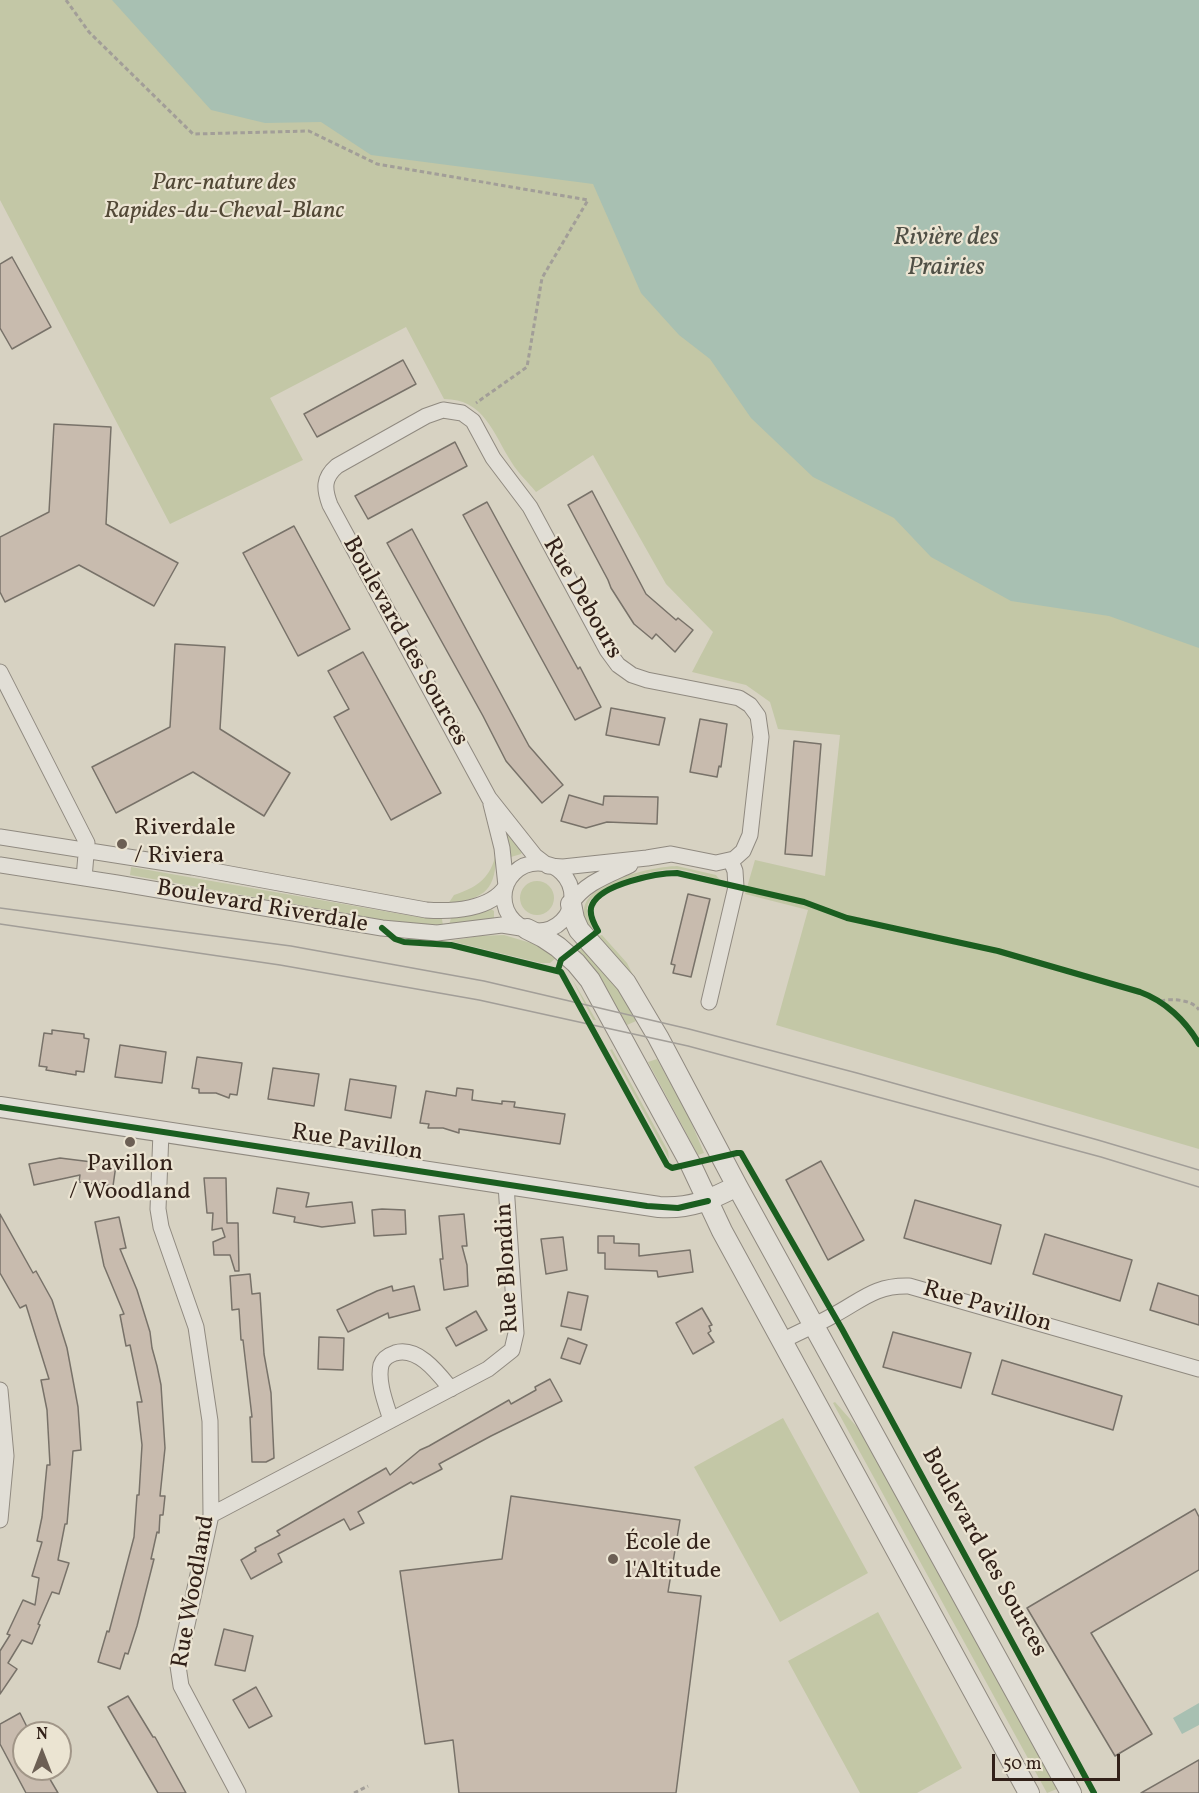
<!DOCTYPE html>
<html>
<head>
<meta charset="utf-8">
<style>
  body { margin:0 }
  #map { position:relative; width:1199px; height:1793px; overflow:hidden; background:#d7d2c2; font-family:Vollkorn,serif }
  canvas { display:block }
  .north { position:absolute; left:12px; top:1721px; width:60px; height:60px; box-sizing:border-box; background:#ebe4d2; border:2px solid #a19688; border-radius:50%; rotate:0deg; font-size:16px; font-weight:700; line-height:24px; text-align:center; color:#322119 }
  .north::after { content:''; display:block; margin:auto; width:21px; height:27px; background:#6c5f54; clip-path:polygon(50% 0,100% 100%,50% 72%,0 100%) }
  .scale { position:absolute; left:992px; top:1754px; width:128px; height:27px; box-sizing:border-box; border:3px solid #322119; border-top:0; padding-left:8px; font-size:18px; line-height:21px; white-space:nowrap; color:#322119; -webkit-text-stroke:4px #ebe4d2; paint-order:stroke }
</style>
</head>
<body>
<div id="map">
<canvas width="1199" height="1793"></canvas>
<div class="north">N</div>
<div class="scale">50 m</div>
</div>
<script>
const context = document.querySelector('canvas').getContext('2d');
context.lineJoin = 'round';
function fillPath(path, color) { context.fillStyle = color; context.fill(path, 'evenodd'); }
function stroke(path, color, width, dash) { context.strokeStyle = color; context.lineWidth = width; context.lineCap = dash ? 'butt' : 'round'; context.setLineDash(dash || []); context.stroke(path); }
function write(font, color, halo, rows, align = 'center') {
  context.font = font + ' Vollkorn,serif'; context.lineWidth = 4.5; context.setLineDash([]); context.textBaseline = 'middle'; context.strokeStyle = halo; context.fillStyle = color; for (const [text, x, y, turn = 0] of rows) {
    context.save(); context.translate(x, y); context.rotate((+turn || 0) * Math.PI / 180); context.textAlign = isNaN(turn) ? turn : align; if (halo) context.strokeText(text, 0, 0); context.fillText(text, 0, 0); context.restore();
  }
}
fillPath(new Path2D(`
  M0 0H419L1199 514V1149L776 1025 808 910 745 894 755 860 825 876 840 735 778 729 770 702 746 685 692 672 713 632 666 584 593 455 536 492C528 482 518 473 512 463 493 433 484 399 444 399L406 327 270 398 303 460 170 524 0 200Z
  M504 830 522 852 521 854 511 857Z
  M495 857H496C495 894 481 898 448 904L454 895C475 888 489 880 495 857Z
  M677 866 716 875 720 880C705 876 690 870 674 869 655 868 596 885 588 904 585 913 591 923 593 931 586 927 583 918 584 910 587 880 653 867 677 866Z
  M131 867 418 917 442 919 443 926 389 921 130 875Z
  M520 898a17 17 0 1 1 34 0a17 17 0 1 1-34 0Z
  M491 909 494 911V919L449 925 451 918 477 914Z
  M504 935 541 946 557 957 550 963H541L450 941 479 936Z
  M602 935 627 963 639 987 596 938 598 936Z
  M581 949C606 964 622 996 636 1021L627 1025 599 976 578 952Z
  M571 977 596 1020H593Z
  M612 1049 668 1151 669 1159 610 1050Z
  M657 1059 689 1117 704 1153 698 1155 648 1062Z
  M835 1402 857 1427 869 1445 1057 1789 1047 1793 833 1403Z
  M783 1418 868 1573 780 1622 694 1467Z
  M878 1612 962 1768 917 1793H860L788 1661Z`), '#c3c7a6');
fillPath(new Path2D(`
  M112 0H1199V648L1109 616 1011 601 931 557 894 518 813 477 751 418 710 359 679 335 641 293 593 184 371 155 321 122 265 123 211 110Z
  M1199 1703V1725L1182 1734 1173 1718Z`), '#a8c0b2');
const building = new Path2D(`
  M12 257 51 327 12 349 0 328V264Z
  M403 360 416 384 317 437 304 414Z
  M54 424 111 427 106 524 178 563 154 606 79 565 5 602 0 592V537L49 512Z
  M455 442 467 466 368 519 355 496Z
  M592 491 646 594 676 620 678 618 693 630 675 652 656 634 652 639 634 624 611 588 608 580 568 505Z
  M487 502 578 669 580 667 601 707 575 720 463 515Z
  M294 526 350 629 298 656 243 553Z
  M412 529 529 746 563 785 542 803 506 761 483 716 387 543Z
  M175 644 225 647 220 729 290 773 264 816 193 772 116 813 92 767 170 727Z
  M363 652 441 793 391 820 334 717 349 709 328 671Z
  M611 708 665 718 659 745 606 735Z
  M700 719 727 724 721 767 719 766 717 777 690 772Z
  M794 741 821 744 812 856 785 854Z
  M569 795 603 805 604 796 658 797 657 824 607 822 586 828 561 821Z
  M688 894 710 899 691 977 673 973 675 965 671 964Z
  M52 1030 84 1034V1038L89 1039 84 1072 76 1071V1075L46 1070 47 1067 39 1066 44 1033 52 1034Z
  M120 1045 166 1052 162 1083 115 1077Z
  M197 1057 242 1063 237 1095 230 1094 229 1098 216 1093H199V1089L192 1088Z
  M273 1068 319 1074 314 1106 268 1099Z
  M350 1079 396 1086 391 1118 345 1110Z
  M457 1088 473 1090 472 1100 502 1104V1101L515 1102 514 1107 565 1114 560 1144 459 1129V1133L443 1128H428L429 1124 420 1123 426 1091 456 1096Z
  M60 1158 116 1165 113 1186 79 1182 80 1175 34 1185 29 1164Z
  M821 1161 864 1240 828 1260 786 1180Z
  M204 1178H226L227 1223H238L239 1271H235L230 1255H214L213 1242 225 1237 222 1228 212 1230 213 1213H207Z
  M277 1188 309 1193 306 1207 352 1202 355 1223 322 1227 294 1222 295 1217 273 1213Z
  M915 1200 1001 1225 991 1264 904 1238Z
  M382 1209 405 1210 406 1234 374 1236 372 1210Z
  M0 1214 33 1273 36 1271 52 1300 67 1348 78 1407 81 1450 73 1451 67 1524H65L58 1560 69 1563 59 1594 52 1592 38 1624 40 1625 32 1644 22 1640 8 1663 17 1669 0 1694V1651L10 1635 7 1634 23 1600 35 1605 39 1578 32 1576 42 1542 37 1541 42 1517 47 1465H50L47 1410 41 1380 49 1379 26 1305 20 1308 0 1273Z
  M464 1214 467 1246H462L467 1265 468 1286 444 1290 440 1259H443L439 1216Z
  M119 1217 126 1248 120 1249 137 1290 150 1332 152 1348 157 1366 161 1385 165 1448 160 1496H165L163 1515H160L159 1533 157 1532 151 1559H154L137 1626 128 1654 125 1653 120 1669 98 1662 107 1631 109 1632 134 1537 137 1495H139L142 1445 137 1402H142L130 1345 126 1346 120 1315 124 1314 104 1266 95 1222Z
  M1045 1234 1132 1260 1120 1301 1033 1274Z
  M598 1236H614V1243L639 1244V1256L690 1250 693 1272 658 1277 657 1271 605 1269V1253H598Z
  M563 1237 567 1270 546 1274 541 1239Z
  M250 1274 252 1294 260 1293 264 1354 271 1393 274 1458 266 1462H252L250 1417H252L248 1383 243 1340H241L239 1309 232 1310 231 1292 230 1276Z
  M1158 1283 1199 1296V1325L1150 1310Z
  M392 1286 393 1291 414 1286 420 1310 389 1318 388 1313 348 1332 337 1310 377 1291Z
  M568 1292 588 1296 581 1330 561 1326Z
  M702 1308 712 1325 709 1326 711 1331 708 1333 714 1342 693 1354 676 1323Z
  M476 1311 487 1330 456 1346 446 1328Z
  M893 1332 971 1353 961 1388 883 1367Z
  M319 1337 344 1338 343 1370 318 1369Z
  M568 1338 587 1345 580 1364 561 1358Z
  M1002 1360 1122 1396 1113 1430 992 1394Z
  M550 1379 562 1401 491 1436 439 1464 442 1469 413 1484 411 1482 358 1512 364 1523 350 1530 344 1519 278 1554 282 1562 251 1579 241 1560 256 1551 255 1548 280 1535 277 1531 386 1468 390 1475 420 1450 429 1446 509 1400 511 1404 536 1390 535 1387Z
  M511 1496 680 1520 668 1592 701 1596 676 1793H459L453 1740 425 1744 400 1571 502 1559Z
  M1195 1509 1199 1517V1570L1091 1633 1152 1734 1115 1756 1027 1608Z
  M224 1629 253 1636 245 1671 215 1665Z
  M256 1687 272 1716 249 1728 233 1700Z
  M128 1696 153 1737H155L186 1793H158L108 1707Z
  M20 1713 30 1733H24V1769H44L58 1793H26L0 1744V1724Z
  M1199 1760V1793H1141Z`);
fillPath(building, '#c8bbae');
stroke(building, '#787269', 1.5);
const minor = new Path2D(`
  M443 410 462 413 473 421 493 458 530 507 607 650 618 665 632 675 647 680 739 698 750 705 758 716 761 737 750 835 743 851 734 859 716 863 671 854 647 858 563 867 548 866 535 856 489 798 330 505C324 489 323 478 337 466L426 416Z
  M0 672 87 843 84 878
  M491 804 502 848 506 886
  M0 837 192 867 426 910C451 912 491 910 506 886
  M504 897a34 34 0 1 1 68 0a34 34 0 1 1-68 0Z
  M0 865 117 883 382 928 437 933 502 925 527 929
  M571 904C584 883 609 875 630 865
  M709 1002 736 887 735 871 731 861
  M161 1132 158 1209 161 1227 196 1327 210 1421 211 1515 178 1666 181 1686 238 1793
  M782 1341C799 1332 816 1325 832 1316 861 1301 874 1285 909 1286L1199 1369
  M0 1390 6 1456 0 1520
  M391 1420C386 1404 377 1382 381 1365 383 1359 389 1355 395 1353 418 1346 438 1373 451 1389
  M211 1515 488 1369 512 1350 516 1333 506 1185`);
const tertiary = new Path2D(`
  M571 904 574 919 579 930 626 983 658 1037 737 1186 1071 1793
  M527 929 543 937 558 947 576 963 590 980 690 1163 722 1231 1029 1793
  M0 1107 659 1207C691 1209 710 1200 737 1186`);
stroke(minor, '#908a80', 17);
stroke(tertiary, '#908a80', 22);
stroke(new Path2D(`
  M66 0 89 32 193 134 309 131 377 164 588 200 542 278 527 367 476 403
  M1161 1001C1172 998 1193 1000 1199 1010
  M1197 1041 1199 1039
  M354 1793 368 1786`), '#a29e98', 3, [4.5, 3]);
stroke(minor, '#e1ded6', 15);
stroke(tertiary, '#e1ded6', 20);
stroke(new Path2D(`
  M0 908 291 946 484 981 689 1029 857 1073 1098 1140 1199 1170
  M0 924 280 965 479 1000 688 1046 1101 1157 1199 1187`), '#a29e98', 1.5);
stroke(new Path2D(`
  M382 928 395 939 404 942 451 945 561 972 667 1165 672 1168 737 1153H741L842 1329 1094 1793
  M558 970 561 960 598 931C594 924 588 913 592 905 601 884 657 873 677 873L804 902 847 918 998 951 1140 992C1165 1001 1186 1021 1199 1044
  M0 1107 647 1206 678 1208 708 1201`), '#1b5e20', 6);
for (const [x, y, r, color] of [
  [122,844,6,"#6c5f54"],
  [130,1142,6,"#6c5f54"],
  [613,1559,6,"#6c5f54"]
]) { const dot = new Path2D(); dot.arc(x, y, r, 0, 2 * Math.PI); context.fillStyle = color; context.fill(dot); stroke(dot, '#ebe4d2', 2); }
write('italic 24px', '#524836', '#ebe4d2', [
  ["Parc-nature des",224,185],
  ["Rapides-du-Cheval-Blanc",224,213]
]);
write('24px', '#322119', '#ebe4d2', [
  ["Rue Debours",581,599,60],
  ["Boulevard des Sources",404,642,61],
  ["Boulevard Riverdale",262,908,10],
  ["Rue Pavillon",357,1144,9],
  ["Rue Blondin",509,1268,-93],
  ["Rue Pavillon",987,1308,16],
  ["Boulevard des Sources",983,1553,61],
  ["Rue Woodland",195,1592,-80]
]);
write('24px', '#322119', '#ebe4d2', [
  ["Riverdale",134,830],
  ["/ Riviera",134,858],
  ["Pavillon",130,1166,"center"],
  ["/ Woodland",130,1194,"center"],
  ["École de",625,1545],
  ["l'Altitude",625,1573]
], 'left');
write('italic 26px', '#4f4f45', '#ebe4d2', [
  ["Rivière des",946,239],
  ["Prairies",946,269]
]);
</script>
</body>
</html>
